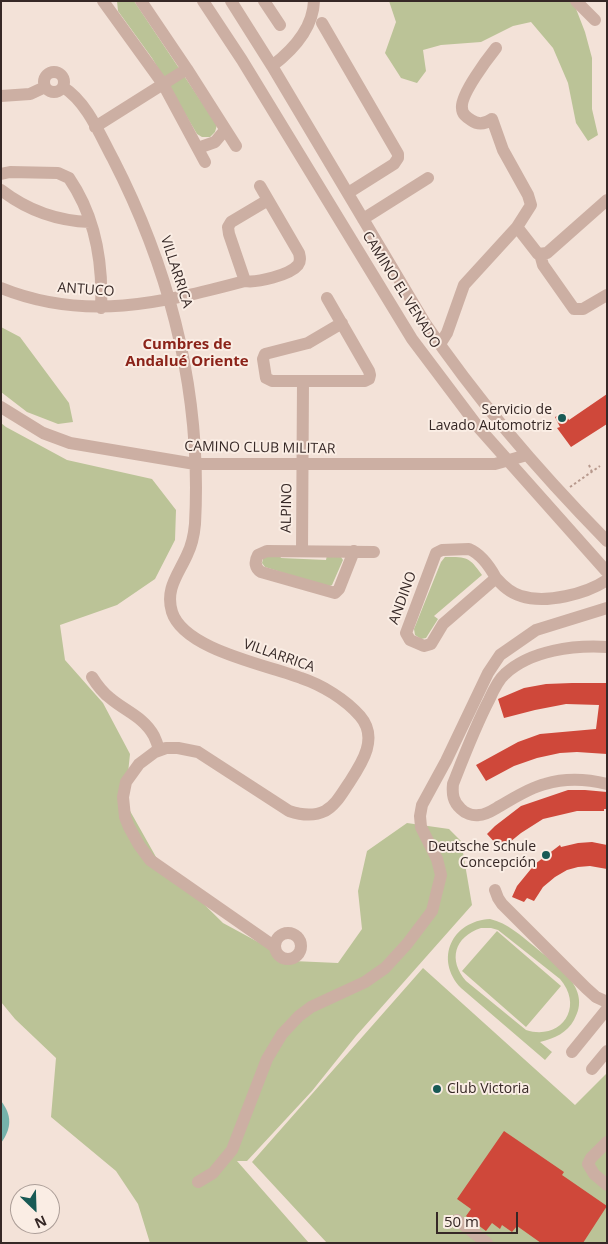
<!DOCTYPE html>
<html>
<head>
<meta charset="utf-8">
<style>
  body { margin:0 }
  #map { position:relative; width:608px; height:1244px; overflow:hidden; background:#f3e2d8; font-family:"Open Sans",sans-serif }
  canvas { display:block }
  .frame { position:absolute; inset:0; border:2px solid #362826; pointer-events:none }
  .north { position:absolute; left:10px; top:1184px; width:50px; height:50px; box-sizing:border-box; background:#faede4; border:1px solid #ac9e98; border-radius:50%; rotate:156deg; font-size:14px; font-weight:700; line-height:20px; text-align:center; color:#362826 }
  .north::after { content:''; display:block; margin:auto; width:18px; height:22px; background:#185a55; clip-path:polygon(50% 0,100% 100%,50% 72%,0 100%) }
  .scale { position:absolute; left:436px; top:1212px; width:82px; height:22px; box-sizing:border-box; border:2px solid #362826; border-top:0; padding-left:6px; font-size:15px; line-height:18px; white-space:nowrap; color:#362826; -webkit-text-stroke:4px #faede4; paint-order:stroke }
</style>
</head>
<body>
<div id="map">
<canvas width="608" height="1244"></canvas>
<div class="frame"></div>
<div class="north">N</div>
<div class="scale">50 m</div>
</div>
<script>
const context = document.querySelector('canvas').getContext('2d');
context.lineJoin = 'round';
function fillPath(path, color) { context.fillStyle = color; context.fill(path, 'evenodd'); }
function stroke(path, color, width, dash) { context.strokeStyle = color; context.lineWidth = width; context.lineCap = dash ? 'butt' : 'round'; context.setLineDash(dash || []); context.stroke(path); }
function write(font, color, halo, rows, align = 'center') {
  context.font = font + ' "Open Sans",sans-serif'; context.lineWidth = 4; context.setLineDash([]); context.textBaseline = 'middle'; context.strokeStyle = halo; context.fillStyle = color; for (const [text, x, y, turn = 0] of rows) {
    context.save(); context.translate(x, y); context.rotate((+turn || 0) * Math.PI / 180); context.textAlign = isNaN(turn) ? turn : align; if (halo) context.strokeText(text, 0, 0); context.fillText(text, 0, 0); context.restore();
  }
}
fillPath(new Path2D(`
  M117 1H134L215 122 217 125 215 132 210 137H202L197 134 152 58 118 11Z
  M389 1H573L585 32 592 58V109L598 135 588 141 576 123 568 83 553 48 531 22 513 26 481 42 441 45 423 50 426 71 417 83 401 78 385 53 396 22Z
  M1 327 20 337 69 403 73 422 58 424 27 412 1 392Z
  M1 423 6 427 67 460 152 479 176 510 175 540 155 579 117 605 60 625 65 660 103 703 130 754 125 802 156 857 223 923 293 961 338 963 362 929 358 891 367 851 407 823 449 829 461 841 472 905 356 1036 312 1091 247 1161H237L309 1243H150L138 1204 116 1171 51 1117 56 1058 15 1019 1 1002Z
  M279 554 281 558 326 560 327 555 341 557 343 560 332 585 328 587 265 567 262 563 263 559 266 556Z
  M445 557C468 557 469 557 482 575L434 616 438 619 426 638 421 639 415 635 414 629 441 562Z
  M490 919C508 923 521 936 535 947 556 965 593 988 574 1020 567 1033 555 1038 540 1042L552 1052 545 1060 461 988C434 959 452 921 490 919ZM481 928H491L498 930 560 979C585 1008 560 1041 526 1030L466 981C448 960 454 937 481 928Z
  M497 931 561 986 526 1027 462 971Z
  M423 968 575 1105 607 1073V1243H327L252 1162Z`), '#bbc397');
fillPath(new Path2D(`
  M1 1101C12 1115 12 1128 1 1143Z`), '#75b2ab');
fillPath(new Path2D(`
  M607 394V424L571 447 557 428 560 427 555 417 564 412 569 420Z
  M572 683H607V754L577 752 560 753 537 758 514 766 486 781 476 765 518 742 540 734 596 729 599 705 566 704 535 710 504 718 498 699 524 688 546 684Z
  M568 790H585L607 792V809H604V811H577L543 819 521 833 505 846 501 842 497 845 487 834 495 826 521 806Z
  M592 842 607 845V869L590 866 578 867 567 870 555 877 543 887 534 901 527 898 524 902 512 897 517 886 535 864 560 845 561 847 578 843Z
  M504 1131 564 1172 562 1175 607 1206 583 1243H541L517 1226 512 1232 502 1225 500 1229 492 1223 486 1231 466 1216 471 1209 457 1199Z`), '#cf483a');
stroke(new Path2D(`
  M589 465 592 472
  M570 487 600 466`), '#b7998d', 2, [2.5, 2.5]);
stroke(new Path2D(`
  M103 1 163 84 205 162
  M141 1 187 69 236 146
  M203 1 242 60 412 339 479 428 607 572
  M231 1 272 66 425 323C478 401 541 474 607 541
  M264 1 280 25
  M576 1 595 20
  M322 23 398 154V158L394 164 348 193
  M272 66C293 50 313 29 314 1
  M44 82a10 10 0 1 1 20 0a10 10 0 1 1-20 0Z
  M63 87C87 102 100 135 113 159 172 274 202 394 195 524 194 535 192 545 187 555 178 575 165 589 172 612 184 650 268 665 301 678 322 685 345 699 360 716 379 738 362 763 349 783 342 793 336 805 325 811 313 817 301 815 289 811L198 752 178 748H166L155 752 139 764 126 782 123 797 125 817 129 827 139 845 150 860 275 947
  M1 96 30 94 45 87
  M95 127 187 69
  M198 148 215 142 225 130
  M1 174 10 172 58 173 69 178C95 216 103 263 101 308
  M1 190C27 210 58 221 90 222
  M363 219 428 178
  M517 227 538 254 547 253 607 200
  M540 254 543 265 574 309H583L607 295
  M245 281 229 234 228 227 231 222 268 200
  M1 288C85 322 162 303 245 281 257 283 290 275 298 265 301 261 300 257 299 253L260 186
  M327 298 369 371 370 375 369 379 365 381H272L266 378 263 359 265 354 308 343 342 323
  M440 344 447 333 464 285 517 227 531 205 528 195 503 150 492 119C485 124 478 125 471 120 466 117 462 114 462 108 460 95 488 58 496 48
  M1 407 43 433 70 443 195 464H495L527 455
  M469 549C481 554 490 567 496 578L443 624 431 644 424 646 410 640 406 633 436 553 442 550Z
  M302 551 303 381
  M354 551 339 589 335 593 261 572C255 568 254 562 258 555L267 551 374 552
  M496 578C503 586 510 593 521 596 546 604 586 594 607 580
  M607 647C574 645 531 650 505 674 498 680 493 691 489 700 475 727 464 756 453 784 452 794 453 802 461 809 465 813 472 816 479 815 486 815 493 810 500 806 514 798 529 788 545 784 565 778 587 779 607 784
  M92 677C97 685 102 692 110 698 125 711 144 717 154 736 156 740 158 746 159 750
  M495 890 498 898 502 904 586 988 596 997 607 1002
  M275 946a13 13 0 1 1 26 0a13 13 0 1 1-26 0Z
  M572 1052 607 1009
  M592 1069 607 1051
  M607 1142 591 1158 588 1164 594 1174 607 1185
  M198 1182 213 1173 232 1150 267 1059 282 1034 299 1016 311 1007 365 982 385 968 407 944 432 911 441 875 437 859 421 827 420 816 422 805 446 761 488 673 500 655 536 630 607 608
  M457 1220 487 1243`), '#ccafa3', 12);
for (const [x, y, r, color] of [
  [562,418,5,"#185a55"],
  [546,855,5,"#185a55"],
  [437,1089,5,"#185a55"]
]) { const dot = new Path2D(); dot.arc(x, y, r, 0, 2 * Math.PI); context.fillStyle = color; context.fill(dot); stroke(dot, '#faede4', 2); }
write('14px', '#362826', '#faede4', [
  ["VILLARRICA",176,272,72],
  ["ANTUCO",86,290,4],
  ["CAMINO EL VENADO",401,290,58],
  ["CAMINO CLUB MILITAR",260,448,1],
  ["ALPINO",287,508,-89],
  ["ANDINO",403,598,-70],
  ["VILLARRICA",279,656,19]
]);
write('14px', '#362826', '#faede4', [
  ["Servicio de",552,410],
  ["Lavado Automotriz",552,426],
  ["Deutsche Schule",536,847],
  ["Concepción",536,863],
  ["Club Victoria",447,1089,"left"]
], 'right');
write('bold 15px', '#8b2319', '#faede4', [
  ["Cumbres de",187,345],
  ["Andalué Oriente",187,362]
]);
</script>
</body>
</html>
